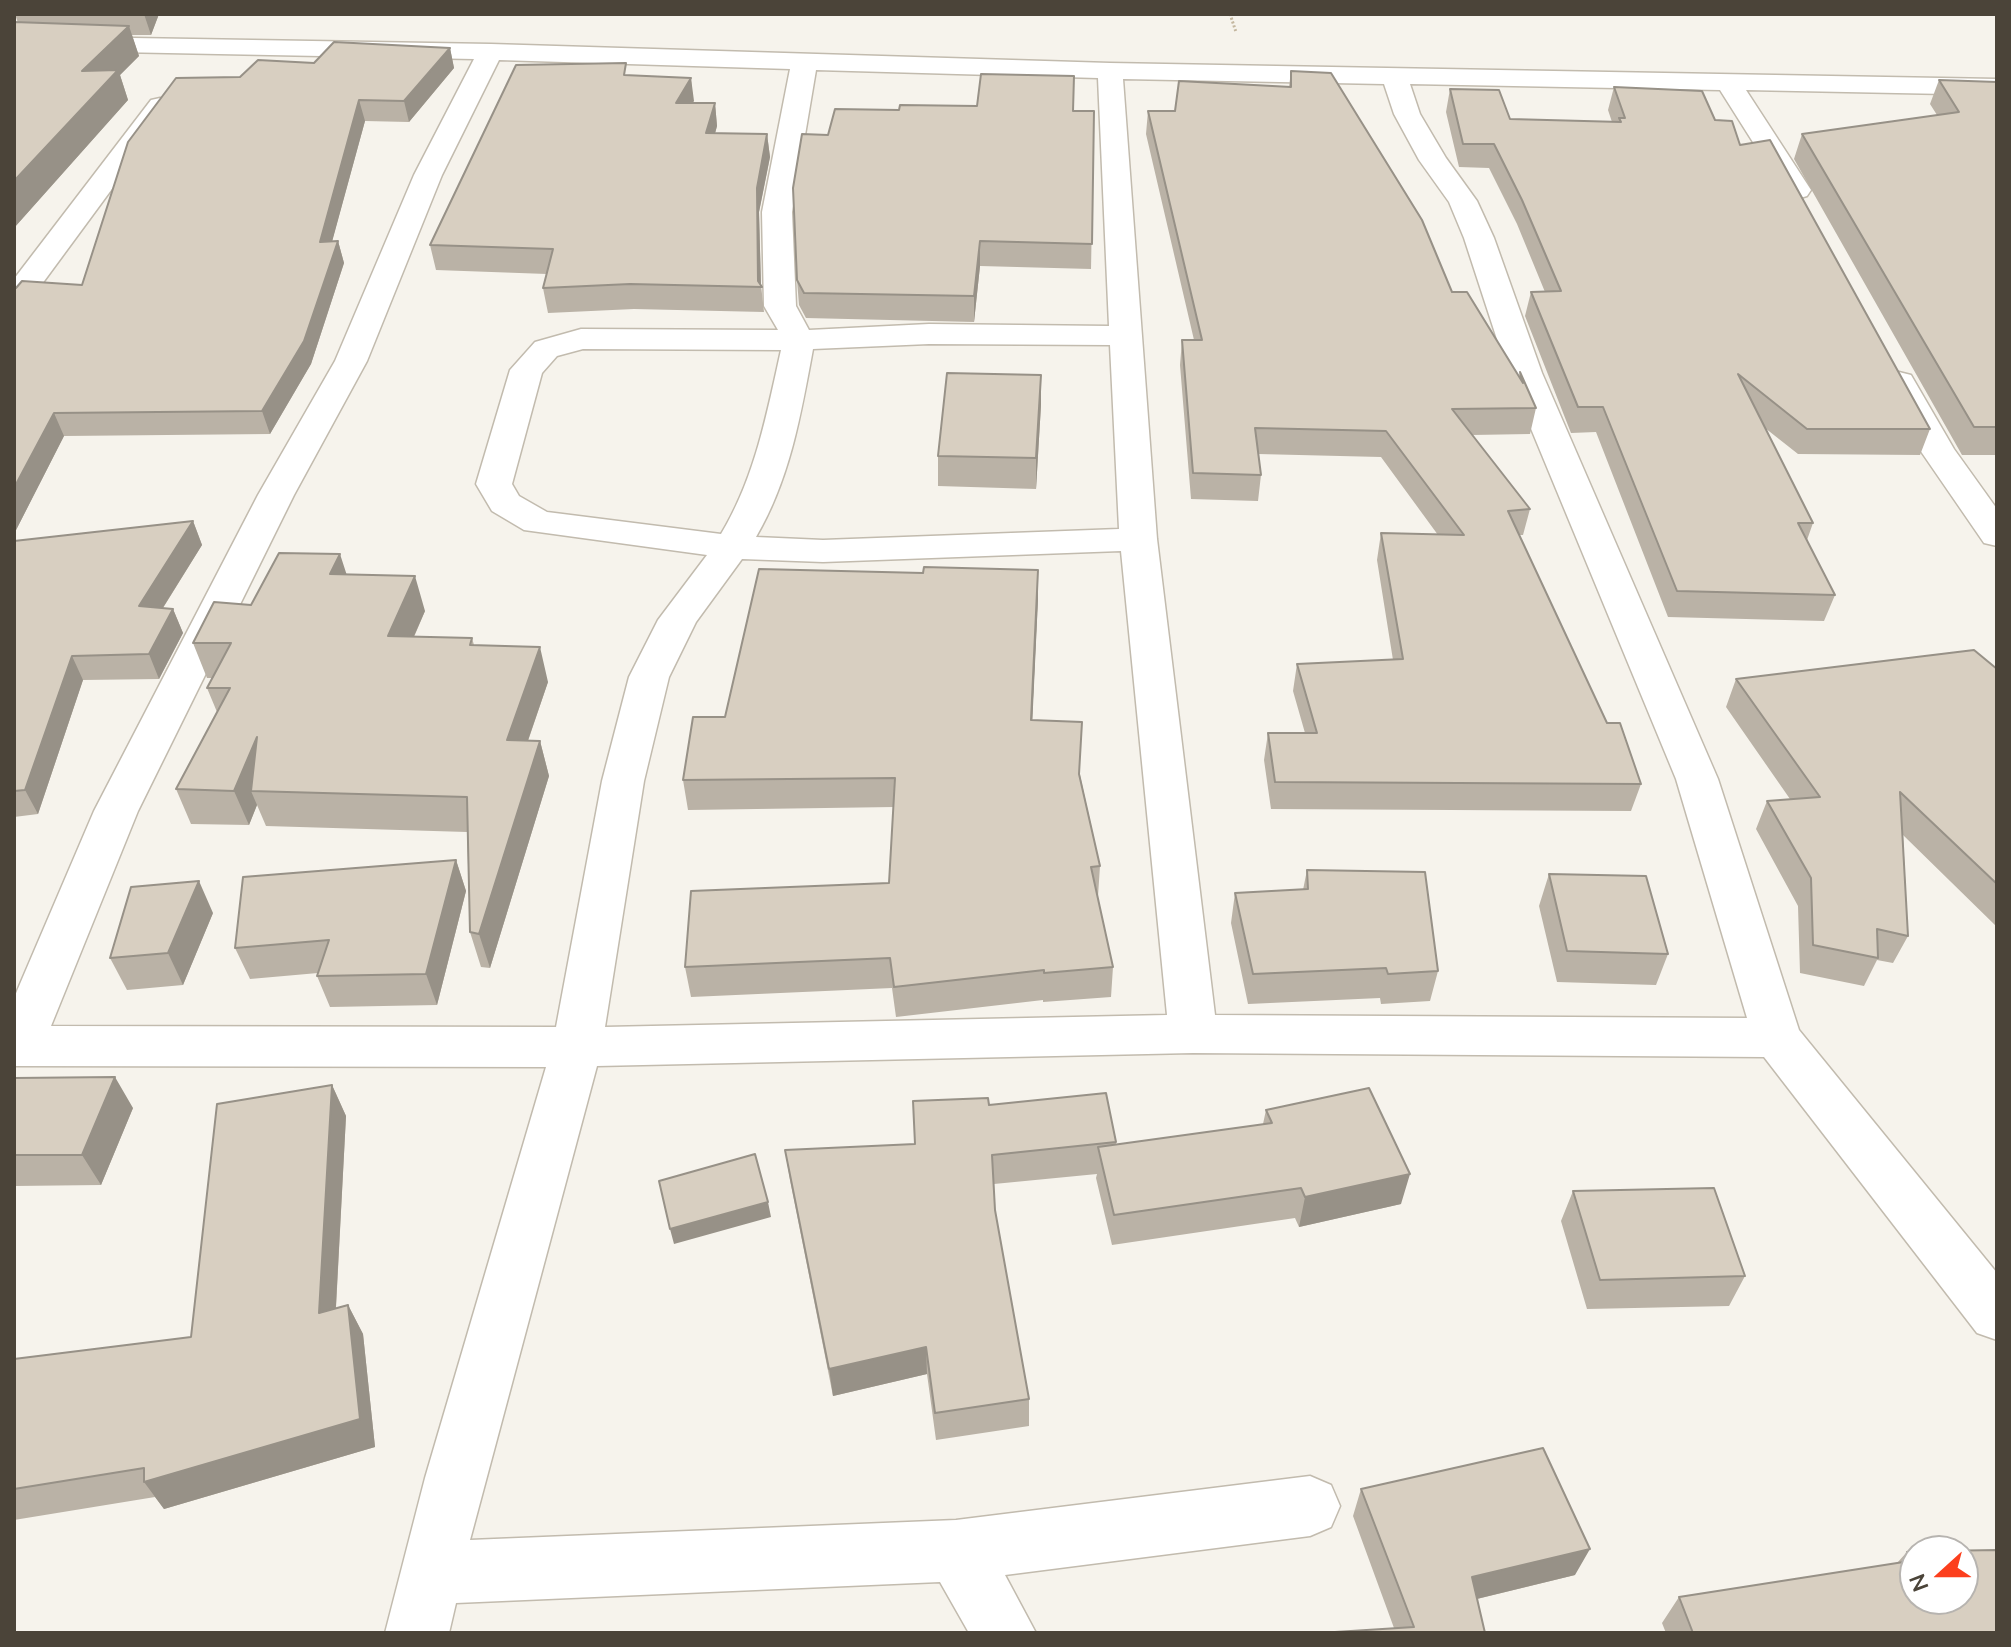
<!DOCTYPE html>
<html>
<head>
<meta charset="utf-8">
<style>
  body { margin:0 }
  #map { position:relative; width:2011px; height:1647px; overflow:hidden; background:#f6f3ec; font-family:Mulish,sans-serif }
  canvas { display:block }
  .frame { position:absolute; inset:0; border:16px solid #4b4439; pointer-events:none }
  .north { position:absolute; left:1899px; top:1535px; width:80px; height:80px; box-sizing:border-box; background:#fff; border:2px solid #b7b4b0; border-radius:50%; rotate:249deg; font-size:22px; font-weight:700; line-height:32px; text-align:center; color:#4b4439 }
  .north::after { content:''; display:block; margin:auto; width:28px; height:36px; background:#fc3f1d; clip-path:polygon(50% 0,100% 100%,50% 72%,0 100%) }
</style>
</head>
<body>
<div id="map">
<canvas width="2011" height="1647"></canvas>
<div class="frame"></div>
<div class="north">N</div>
</div>
<script>
const context = document.querySelector('canvas').getContext('2d');
context.lineJoin = 'round';
function stroke(path, color, width, dash) { context.strokeStyle = color; context.lineWidth = width; context.lineCap = dash ? 'butt' : 'round'; context.setLineDash(dash || []); context.stroke(path); }
function fillPath(path, color) { context.fillStyle = color; context.fill(path, 'evenodd'); }
const street = new Path2D(`
  M14 36 491 44 1110 63 1997 79V95L1746 90 1811 190 1807 196 1797 199 1787 196 1720 90 1410 84 1420 114 1446 158 1477 201 1494 238 1542 373 1718 779 1799 1030 1997 1273V1340L1977 1333 1764 1057 1193 1053 597 1066 470 1540 956 1520 1310 1476 1331 1485 1340 1506 1331 1527 1310 1536 1005 1575 1036 1633H969L940 1582 456 1603 449 1633H385L425 1478 546 1067 14 1066V998L94 811 258 495 335 361 414 175 474 59 14 50ZM499 60 790 69 762 212 764 306 778 330 581 329 535 342 510 370 476 484 492 511 524 530 707 555 658 620 629 677 602 781 556 1027 51 1026 138 811 294 495 367 361 442 175ZM816 70 1098 78 1109 326 929 324 809 330 796 306 792 212ZM1123 79 1384 84 1394 114 1419 160 1449 202 1464 238 1508 373 1676 779 1747 1018 1215 1015 1157 539ZM929 344 1110 345 1119 529 823 540 756 537C790 479 801 414 813 349ZM583 349 781 350C767 413 755 478 721 534L547 512 519 496 512 484 542 373 557 356ZM1121 551 1167 1015 605 1027 644 781 669 677 696 622 742 559 823 562Z
  M160 98 169 100 173 106 25 307 14 309V279L151 100Z
  M1899 372 1911 375 1954 449 1997 509V546L1984 543 1920 450 1882 382 1887 375Z`);
stroke(street, '#c2bbae', 3);
stroke(new Path2D(`
  M1230 14 1236 32`), '#c4b79f', 3, [2, 2]);
fillPath(street, '#fff');
fillPath(new Path2D(`
  M15 14H159L151 35H132L139 56 120 75 128 100 14 228V22L18 23Z
  M450 48 454 68 409 122 365 121 332 241H338L344 263 311 364 270 434 64 436 14 534 82 285 240 77 314 63Z
  M1291 71 1452 292 1519 376 1520 372 1536 408 1530 434 1472 435 1530 509 1523 535H1519L1607 723 1641 784 1631 811 1271 809 1264 760 1268 733H1305L1293 691 1297 664 1393 660 1377 560 1381 533 1438 535 1381 457 1258 454 1261 475 1258 501 1191 499 1180 365 1182 340H1194L1146 134 1148 111H1175L1289 87Z
  M628 75 691 78 693 103H715L717 126 715 133 767 134 770 157 759 212 761 285 764 312 634 309 548 313 543 288 547 274 436 270 430 245Z
  M1939 80 1997 82V455H1962L1794 159 1802 134 1937 115 1930 104Z
  M1614 87 1715 120 1740 145 1930 429 1920 455 1798 454 1765 428 1813 523 1807 540 1835 595 1824 621 1668 617 1596 432 1571 433 1525 316 1531 292H1545L1517 224 1489 168 1459 167 1446 112 1450 89 1510 119 1612 122 1608 110Z
  M899 110 1094 111 1091 269 980 266 974 322 806 318 799 305 797 280 828 135Z
  M1041 405 1036 489 938 486V456Z
  M193 521 202 545 163 608 173 609 183 633 159 679 83 680 38 814 14 817V541Z
  M346 575 425 611 414 637 472 638 474 645 548 682 528 741H540L549 776 490 968 481 967 470 932 467 832 266 826 257 805 249 825 191 824 176 789 217 712 207 688 212 678H207L193 643 251 605Z
  M1038 599 1032 720 1080 775 1100 866 1098 896H1097L1113 967 1111 997 1043 1002V1000L896 1017 892 988 691 997 685 967 889 883 894 807 688 810 683 780Z
  M1997 669V927L1903 835 1908 936 1893 963 1877 960 1864 986 1800 973 1798 906 1756 829 1767 801 1790 799 1726 707 1736 679Z
  M456 860 466 891 437 1005 330 1007 317 976 318 973 250 979 235 948Z
  M1307 870 1438 971 1430 1001 1381 1004 1380 998 1248 1004 1231 923 1235 893 1303 890Z
  M1549 874 1668 954 1656 985 1557 982 1539 906Z
  M213 913 183 985 127 990 110 958Z
  M14 1078 133 1108 101 1185 14 1186Z
  M332 1085 346 1116 336 1308 348 1305 363 1334 375 1447 164 1509 155 1497 14 1520V1359L191 1337Z
  M989 1105 1116 1142V1145L1263 1124 1266 1110 1401 1204 1299 1227 1295 1218 1112 1245 1096 1178 1097 1174 994 1184 995 1210 1029 1399V1426L936 1440 927 1374 833 1396 790 1180 785 1150 915 1144Z
  M1573 1191 1745 1276 1729 1306 1587 1309 1561 1221Z
  M1361 1489 1575 1575 1477 1599 1485 1633H1335V1632L1394 1628 1353 1516Z
  M1907 1552 1997 1633H1666L1662 1623 1679 1597 1897 1563Z`), '#bab2a6');
fillPath(new Path2D(`
  M144 14H159L151 35Z
  M129 26 139 56 120 75 128 100 14 228V181L82 71Z
  M450 48 454 68 409 122 404 101Z
  M691 78 694 101 679 126 676 103Z
  M359 100 365 121 326 264 320 242Z
  M715 103 717 126 709 156 706 133Z
  M767 134 770 157 759 212 761 287 758 281 757 188Z
  M338 241 344 263 311 364 270 434 262 411Z
  M980 241V266L974 322V296Z
  M1041 375V405L1036 489V458Z
  M54 413 64 436 14 534V488Z
  M193 521 202 545 149 630 139 606Z
  M340 554 351 588 330 574Z
  M1038 570V599L1031 750V720Z
  M415 576 425 611 399 670 388 636Z
  M173 609 183 633 159 679 149 654Z
  M540 647 548 682 516 775 507 740Z
  M72 656 83 680 38 814 25 790Z
  M257 737 251 791 257 805 249 825 234 791Z
  M540 741 549 776 490 968 479 934Z
  M456 860 466 891 437 1005 426 974Z
  M199 881 213 913 183 985 168 953Z
  M115 1077 133 1108 101 1185 82 1155Z
  M332 1085 346 1116 334 1342 319 1313Z
  M1410 1174 1401 1204 1299 1227 1305 1197Z
  M768 1202 771 1217 674 1244 670 1229Z
  M348 1305 363 1334 375 1447 164 1509 144 1482Z
  M926 1347 927 1374 833 1396 829 1369Z
  M1590 1549 1575 1575 1460 1603 1472 1577Z`), '#979187');
const building = new Path2D(`
  M14 22 129 26 82 71 118 70 14 181Z
  M334 42 450 48 404 101 359 100 320 242 338 241 304 341 262 411 54 413 14 488V288H16L22 281 82 285 128 142 176 78 240 77 258 60 314 63Z
  M626 63 624 75 691 78 676 103H715L706 133 767 134 757 188 758 281 762 287 630 284 543 288 553 249 430 245 516 65Z
  M1291 71 1331 73 1422 220 1452 292H1467L1523 383 1520 372 1536 408 1452 409 1530 509 1508 511 1607 723H1620L1641 784 1275 782 1268 733H1317L1297 664 1403 659 1381 533 1464 535 1386 431 1255 428 1261 475 1193 473 1182 340H1202L1148 111H1175L1179 81 1291 87Z
  M981 74 1074 76 1073 111H1094L1092 244 980 241 974 296 804 293 797 280 793 188 802 134 828 135 835 109 899 110 900 105 977 106Z
  M1939 80 1997 82V427H1974L1802 134 1959 112Z
  M1614 87 1702 91 1715 120 1732 121 1740 145 1770 140 1930 429H1807L1738 374 1813 523H1798L1835 595 1677 591 1603 407H1578L1531 292 1561 291 1522 200 1494 144H1463L1450 89 1499 90 1510 119 1621 122 1619 118H1625Z
  M947 373 1041 375 1036 458 938 456Z
  M193 521 139 606 173 609 149 654 72 656 25 790 14 791V541Z
  M279 553 340 554 330 574 415 576 388 636 472 638 470 645 540 647 507 740 540 741 479 934 470 932 467 797 251 791 257 737 234 791 176 789 230 688H207L231 643H193L214 602 251 605Z
  M924 567 1038 570 1031 720 1082 722 1079 774 1100 866 1091 867 1113 967 1044 973V970L894 987 890 958 685 967 691 891 889 883 895 778 683 780 693 717H725L759 569 923 573Z
  M1974 650 1997 669V884L1900 792 1908 936 1877 929 1878 958 1813 945 1811 878 1767 801 1820 797 1736 679Z
  M456 860 426 974 317 976 329 940 235 948 243 877Z
  M1307 870 1425 872 1438 971 1388 974 1386 968 1253 974 1235 893 1308 889Z
  M1549 874 1646 876 1668 954 1567 951Z
  M199 881 168 953 110 958 131 887Z
  M115 1077 82 1155H14V1078Z
  M332 1085 319 1313 348 1305 360 1419 144 1482V1468L14 1489V1359L191 1337 217 1104Z
  M1369 1088 1410 1174 1305 1197 1301 1188 1114 1215 1098 1147 1272 1123 1266 1110Z
  M1106 1093 1116 1142 992 1155 995 1210 1029 1399 935 1413 926 1347 829 1369 785 1150 915 1144 913 1101 988 1098 989 1105Z
  M755 1154 768 1202 670 1229 659 1181Z
  M1714 1188 1745 1276 1600 1280 1573 1191Z
  M1543 1448 1590 1549 1472 1577 1485 1633H1336L1335 1632 1414 1627 1361 1489Z
  M1997 1550V1633H1693L1679 1597 1910 1561 1907 1552 1915 1551V1599H1963V1551H1937Z`);
fillPath(building, '#d8cfc1');
stroke(building, '#979187', 2);
</script>
</body>
</html>
